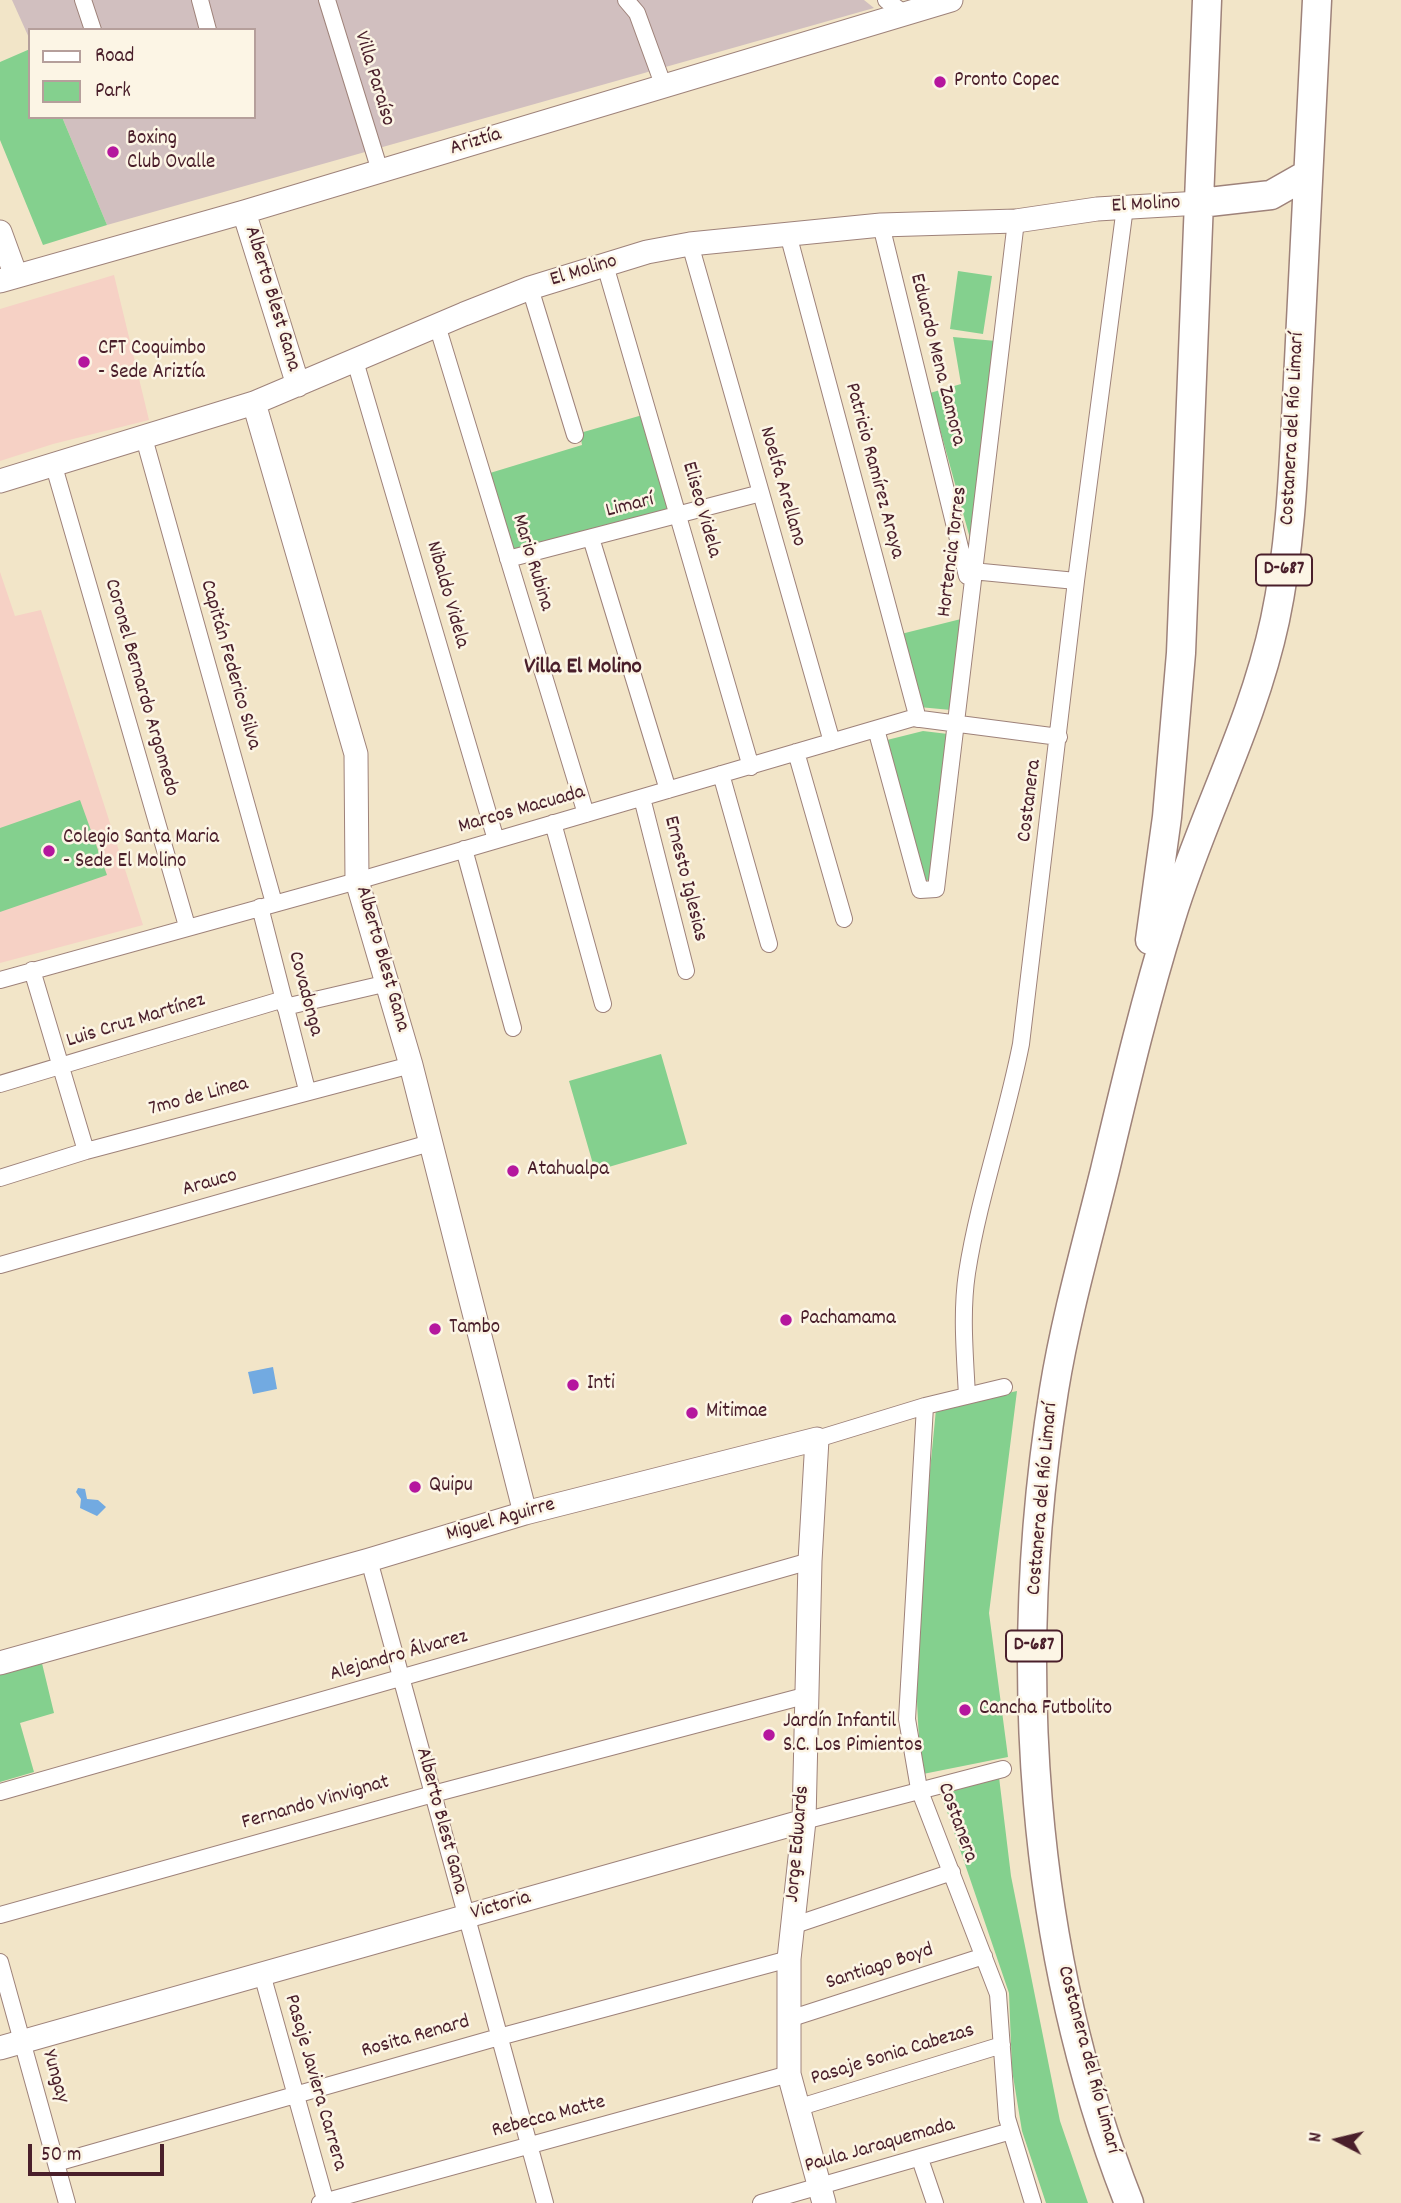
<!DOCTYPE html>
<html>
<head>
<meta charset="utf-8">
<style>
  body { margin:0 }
  #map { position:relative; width:1401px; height:2203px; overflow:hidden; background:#f2e5c8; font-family:Dekko,sans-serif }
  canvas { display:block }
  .legend { position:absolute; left:28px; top:28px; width:228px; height:91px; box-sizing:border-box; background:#fcf5e5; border:2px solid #b59f9b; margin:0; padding:9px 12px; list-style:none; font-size:21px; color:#4a1f2b }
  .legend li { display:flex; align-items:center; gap:14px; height:35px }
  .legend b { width:35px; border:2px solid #b59f9b }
  .north { position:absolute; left:1303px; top:2105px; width:70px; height:70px; -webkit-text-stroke:5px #fcf5e5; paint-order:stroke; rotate:277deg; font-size:19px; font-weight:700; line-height:28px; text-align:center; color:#4a1f2b }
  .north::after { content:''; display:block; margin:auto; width:24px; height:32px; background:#4a1f2b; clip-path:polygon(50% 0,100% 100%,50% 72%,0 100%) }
  .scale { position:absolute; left:28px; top:2144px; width:136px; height:32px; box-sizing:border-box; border:4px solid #4a1f2b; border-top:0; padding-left:9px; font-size:21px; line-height:24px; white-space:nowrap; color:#4a1f2b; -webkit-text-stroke:5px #fcf5e5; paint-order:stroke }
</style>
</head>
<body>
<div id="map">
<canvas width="1401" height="2203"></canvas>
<ul class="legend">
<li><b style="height:9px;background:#fff"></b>Road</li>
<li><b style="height:19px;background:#84d08e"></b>Park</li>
</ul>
<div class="north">N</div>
<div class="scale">50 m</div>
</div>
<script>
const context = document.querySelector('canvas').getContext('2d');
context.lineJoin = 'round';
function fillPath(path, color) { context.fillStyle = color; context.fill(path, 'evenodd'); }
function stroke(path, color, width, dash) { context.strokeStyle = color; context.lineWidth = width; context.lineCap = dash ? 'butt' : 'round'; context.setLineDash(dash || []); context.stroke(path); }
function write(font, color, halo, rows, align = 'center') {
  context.font = font + ' Dekko,sans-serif'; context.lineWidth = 5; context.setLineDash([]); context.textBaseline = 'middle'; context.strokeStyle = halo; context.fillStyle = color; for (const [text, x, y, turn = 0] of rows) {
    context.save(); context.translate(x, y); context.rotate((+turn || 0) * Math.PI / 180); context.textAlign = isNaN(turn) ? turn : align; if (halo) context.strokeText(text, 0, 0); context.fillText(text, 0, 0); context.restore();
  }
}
fillPath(new Path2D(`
  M114 275 149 420 53 444 0 461V309Z
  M0 572 15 616 41 610 143 925 0 963Z`), '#f6d1c5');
fillPath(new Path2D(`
  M12 0H864L874 8 107 225 62 117H254V30H30V40Z`), '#d1bfbf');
fillPath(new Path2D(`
  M30 49V117H62L107 225 43 245 0 140V62Z
  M958 271 992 276 983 334 950 329Z
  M953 337 996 341 971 542 930 393 961 384Z
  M646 414 671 510 514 552 490 473 582 445 580 433Z
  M961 619 951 710 919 707 901 634Z
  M923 731 948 734 933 879 922 881 887 740Z
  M80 800 107 875 0 912V828Z
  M661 1054 687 1144 595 1171 569 1081Z
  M1017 1391 989 1613 1008 1757 923 1774C907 1654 925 1529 936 1409Z
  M40 1655 54 1713 20 1723 34 1772 0 1782V1665Z
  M999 1777 1011 1876 1060 2121 1088 2203H1046L1022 2131 1012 2070 1009 1993 940 1791Z`), '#84d08e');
fillPath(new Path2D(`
  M273 1367 277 1389 253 1394 248 1372Z
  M78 1488 85 1489 87 1499 98 1500 106 1507 97 1516 80 1508 81 1499 76 1492Z`), '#72aae1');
const street = new Path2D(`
  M83 0 93 30
  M200 0 208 30
  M327 0 380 171
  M626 0 637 13 664 87
  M886 0 905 14
  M881 225 967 576
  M788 234 918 719
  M690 244 832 742
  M605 265 751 767
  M530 288 575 435
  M437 325 586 814
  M355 361 496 840
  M144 438 274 903
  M53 463 187 926
  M591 538 668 790
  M508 559 761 493
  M972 571 1076 581
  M876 729 920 890 936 889 1016 221
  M796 752 844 919
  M721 774 769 944
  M642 798 686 971
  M553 823 603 1004
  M464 849 513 1028
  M260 907 307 1090
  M32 970 86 1151
  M0 980 357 881 913 718 1059 737
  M285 1007 388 983
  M0 1084 284 999
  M0 1178 86 1151 411 1065
  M0 1265 430 1143
  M967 1396C965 1355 961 1313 967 1273 979 1196 1006 1121 1021 1044L1076 581 1125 207
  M925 1406 907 1719 919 1789 998 1994 1007 2118 1033 2203
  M817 1439 925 1406 1004 1387
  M369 1560 545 2203
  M0 1792 810 1561
  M804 1821 1003 1769
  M0 1915 433 1794 808 1695
  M792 1926 952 1872
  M0 1962 67 2203
  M262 1974 326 2203
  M789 2019 984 1956
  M797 2108 1002 2045
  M920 2159 935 2203
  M56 2163 499 2037 789 1959
  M320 2203 789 2074
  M761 2203 1011 2131`);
const secondary = new Path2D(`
  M244 212 298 385
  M0 232 16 276
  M0 281 244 212 951 0
  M254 403 356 754 357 881 411 1065 525 1513
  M0 481 254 403 464 314 530 288 647 252 690 244 881 225 1016 221 1097 209 1200 203
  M0 1663 369 1560 525 1513 817 1439 810 1561 804 1821 789 1959V2074L824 2203
  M0 2048 804 1821`);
const highway = new Path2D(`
  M1200 203 1271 195 1308 174
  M1150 940 1167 817 1181 653 1207 0
  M1129 2203C1029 1949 1011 1658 1054 1390 1066 1316 1087 1243 1105 1170 1125 1086 1145 1001 1171 918 1202 816 1252 727 1275 620 1293 535 1294 448 1299 361 1305 241 1311 120 1317 0`);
stroke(street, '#9e827a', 18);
stroke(secondary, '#9e827a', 25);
stroke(highway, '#9e827a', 31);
stroke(street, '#fff', 16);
stroke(secondary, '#fff', 23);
stroke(highway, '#fff', 28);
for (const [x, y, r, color] of [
  [940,82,7,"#b5179e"],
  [113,152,7,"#b5179e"],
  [84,362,7,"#b5179e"],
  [49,851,7,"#b5179e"],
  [513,1171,7,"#b5179e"],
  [786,1320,7,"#b5179e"],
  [435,1329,7,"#b5179e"],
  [573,1385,7,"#b5179e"],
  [692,1413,7,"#b5179e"],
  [415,1487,7,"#b5179e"],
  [965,1710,7,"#b5179e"],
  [769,1735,7,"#b5179e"]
]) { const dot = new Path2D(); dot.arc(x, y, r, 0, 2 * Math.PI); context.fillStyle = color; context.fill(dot); stroke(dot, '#fcf5e5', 2.5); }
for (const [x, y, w] of [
  [1284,570,56],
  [1034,1646,56]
]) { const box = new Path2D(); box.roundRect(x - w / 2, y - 15.5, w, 31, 5); context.fillStyle = '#fcf5e5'; context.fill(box); stroke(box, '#4a1f2b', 2); }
write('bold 19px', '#4a1f2b', null, [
  ["D-687",1284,570],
  ["D-687",1034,1646]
]);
write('21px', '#4a1f2b', '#fcf5e5', [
  ["Villa Paraíso",373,79,73],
  ["Ariztía",476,143,-17],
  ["El Molino",1146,206,-3],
  ["El Molino",584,272,-17],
  ["Alberto Blest Gana",271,299,73],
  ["Eduardo Mena Zamora",936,360,76],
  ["Costanera del Río Limarí",1294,429,-87],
  ["Patricio Ramírez Araya",873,471,75],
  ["Noelfa Arellano",781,487,74],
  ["Limarí",630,507,-14],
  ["Eliseo Videla",700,510,74],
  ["Hortencia Torres",954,552,-83],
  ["Mario Rubina",531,563,73],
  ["Nibaldo Videla",446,595,74],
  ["Capitán Federico Silva",229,665,74],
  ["Coronel Bernardo Argomedo",140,688,74],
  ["Costanera",1031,801,-83],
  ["Marcos Macuada",522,811,-16],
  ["Ernesto Iglesias",684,879,76],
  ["Alberto Blest Gana",381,959,74],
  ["Covadonga",304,994,75],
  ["Luis Cruz Martínez",136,1022,-17],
  ["7mo de Linea",199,1098,-15],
  ["Arauco",210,1184,-16],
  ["Costanera del Río Limarí",1044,1499,-85],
  ["Miguel Aguirre",501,1521,-16],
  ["Alejandro Álvarez",399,1657,-16],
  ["Fernando Vinvignat",316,1804,-16],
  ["Alberto Blest Gana",440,1821,75],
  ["Costanera",956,1823,70],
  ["Jorge Edwards",799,1844,-85],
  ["Victoria",501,1907,-16],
  ["Santiago Boyd",880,1968,-18],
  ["Rosita Renard",416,2038,-16],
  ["Pasaje Sonia Cabezas",893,2056,-17],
  ["Costanera del Río Limarí",1087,2060,75],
  ["Yungay",54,2077,74],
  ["Pasaje Javiera Carrera",314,2083,74],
  ["Rebecca Matte",549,2118,-15],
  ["Paula Jaraquemada",880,2147,-16]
]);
write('21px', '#4a1f2b', '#fcf5e5', [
  ["Pronto Copec",954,82],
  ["Boxing",127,140],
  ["Club Ovalle",127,164],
  ["CFT Coquimbo",98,350],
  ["- Sede Ariztía",98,374],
  ["Colegio Santa Maria",63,839],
  ["- Sede El Molino",63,863],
  ["Atahualpa",527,1171],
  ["Pachamama",800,1320],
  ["Tambo",449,1329],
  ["Inti",587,1385],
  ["Mitimae",706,1413],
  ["Quipu",429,1487],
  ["Cancha Futbolito",979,1710],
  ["Jardín Infantil",783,1723],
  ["S.C. Los Pimientos",783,1747]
], 'left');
write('bold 23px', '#4a1f2b', '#fcf5e5', [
  ["Villa El Molino",583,669]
]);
</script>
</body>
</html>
